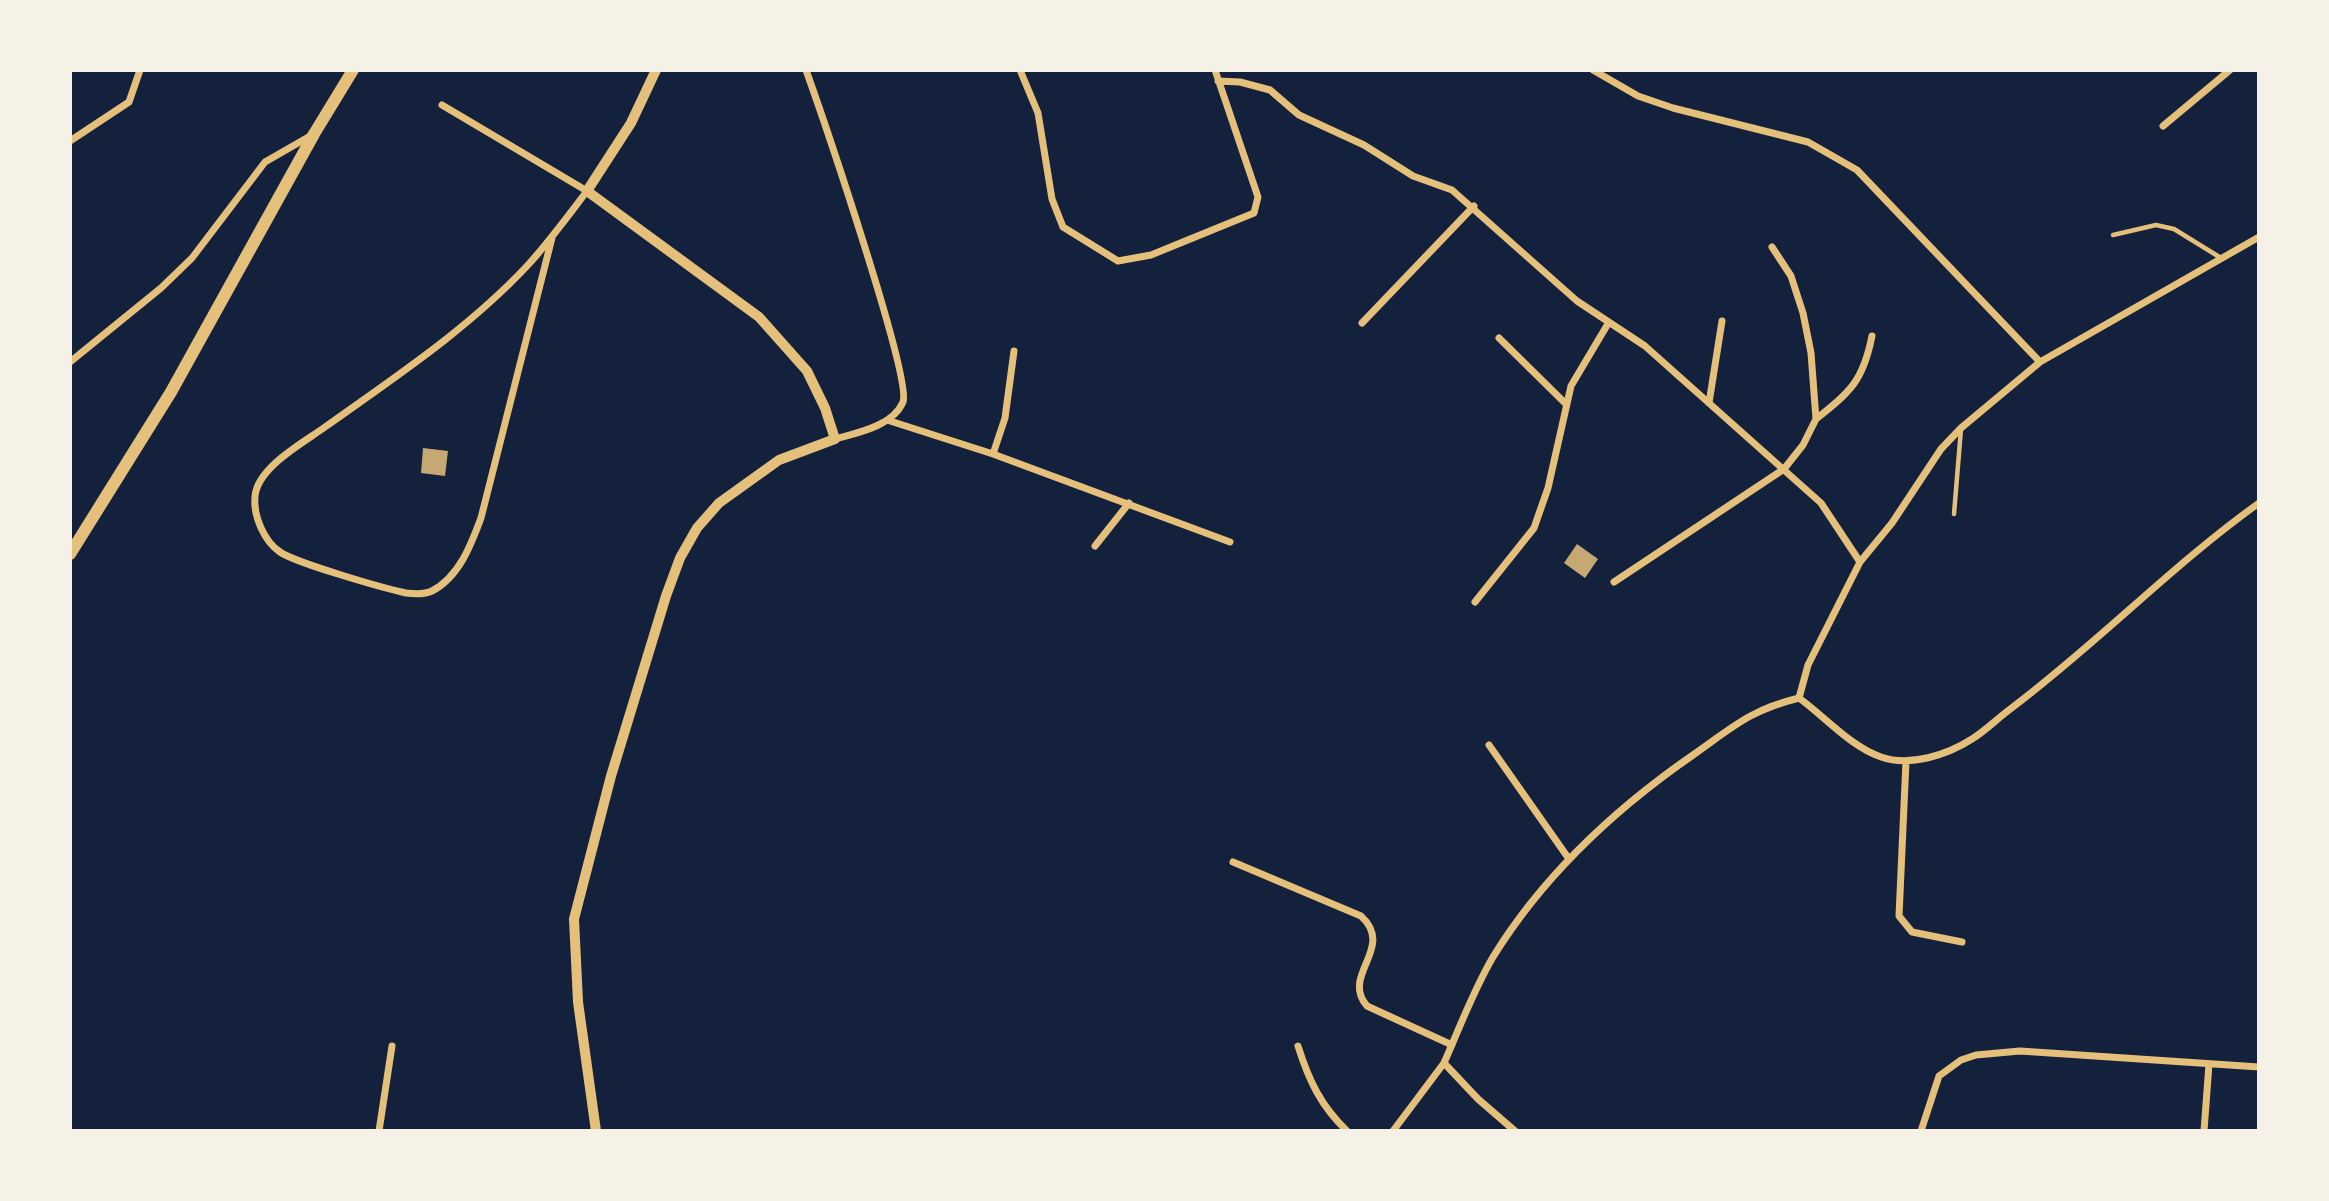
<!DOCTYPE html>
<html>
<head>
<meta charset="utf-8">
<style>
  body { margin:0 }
  #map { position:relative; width:2329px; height:1201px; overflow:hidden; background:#14213d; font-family:Figtree,sans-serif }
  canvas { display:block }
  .frame { position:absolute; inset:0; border:72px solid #f6f1e7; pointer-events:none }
</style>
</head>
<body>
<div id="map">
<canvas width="2329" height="1201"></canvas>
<div class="frame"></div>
</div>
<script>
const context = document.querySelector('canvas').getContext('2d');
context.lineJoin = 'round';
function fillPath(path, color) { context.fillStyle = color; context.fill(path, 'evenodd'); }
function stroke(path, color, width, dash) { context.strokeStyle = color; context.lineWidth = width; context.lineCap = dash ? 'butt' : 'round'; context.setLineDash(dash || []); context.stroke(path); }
fillPath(new Path2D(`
  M423 448 448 451 445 476 421 473Z
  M1577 544 1598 559 1585 578 1564 563Z`), '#c6a872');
stroke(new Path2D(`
  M2113 235 2156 225 2174 229 2221 258
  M1954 514 1961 429`), '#e5c07b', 4.5);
stroke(new Path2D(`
  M806 70C821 112 912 378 903 402 893 426 857 433 835 439
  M1020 70 1038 113 1052 199 1063 227 1118 261 1151 255 1254 213 1258 197 1215 70
  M1593 70 1638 96 1673 108 1808 142 1857 170 2040 362
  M1218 81 1240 82 1270 90 1299 115 1364 145 1413 176 1452 190 1577 301 1645 346 1821 503 1860 562
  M442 105 587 191C568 216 549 242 527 266 468 329 395 377 325 427 303 443 258 467 255 496 253 516 264 541 280 552 296 563 383 588 406 593 414 594 424 595 432 591 459 577 471 545 481 518L552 238
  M2163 126 2230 70
  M70 141 129 102 140 70
  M1362 323 1474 206
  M1499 338 1566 404
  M70 362 161 288 192 258 265 162 312 135
  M1709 403 1722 321
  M1816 419C1851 391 1863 381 1872 336
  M887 420 993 454 1230 542
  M993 454 1005 418 1014 351
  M1095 546 1129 503
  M1614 582 1784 469 1803 445 1816 419 1811 353 1803 313 1791 276 1772 247
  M1475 602 1534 528 1548 488 1571 386 1609 322
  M1799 698 1808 665 1860 562 1892 523 1941 449 1961 428 2040 362 2259 237
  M1489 745 1569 859
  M1906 761 1899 916 1912 932 1962 942
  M1233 862 1361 916C1396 948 1340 975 1367 1006L1452 1045
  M1298 1046C1309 1081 1321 1106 1347 1131
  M379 1131 392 1046
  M1393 1131 1444 1063
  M1515 1131 1478 1099 1444 1063C1460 1027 1473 991 1493 957 1543 876 1615 809 1693 755 1733 727 1750 710 1799 698 1824 716 1851 747 1881 757 1910 767 1947 755 1972 739 1985 731 1997 719 2009 710 2096 645 2171 566 2259 503
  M1921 1131 1939 1076 1961 1060 1976 1055 2020 1051 2259 1067
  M2204 1131 2209 1064`), '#e5c07b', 7);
stroke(new Path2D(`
  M596 1131 578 1002 574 919 611 776 666 596 680 558 697 528 719 503 779 460 835 439 825 408 807 371 759 317 587 191 631 123 656 70`), '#e5c07b', 10);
stroke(new Path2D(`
  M70 554 171 392 314 134 353 70`), '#e5c07b', 12);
</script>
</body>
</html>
